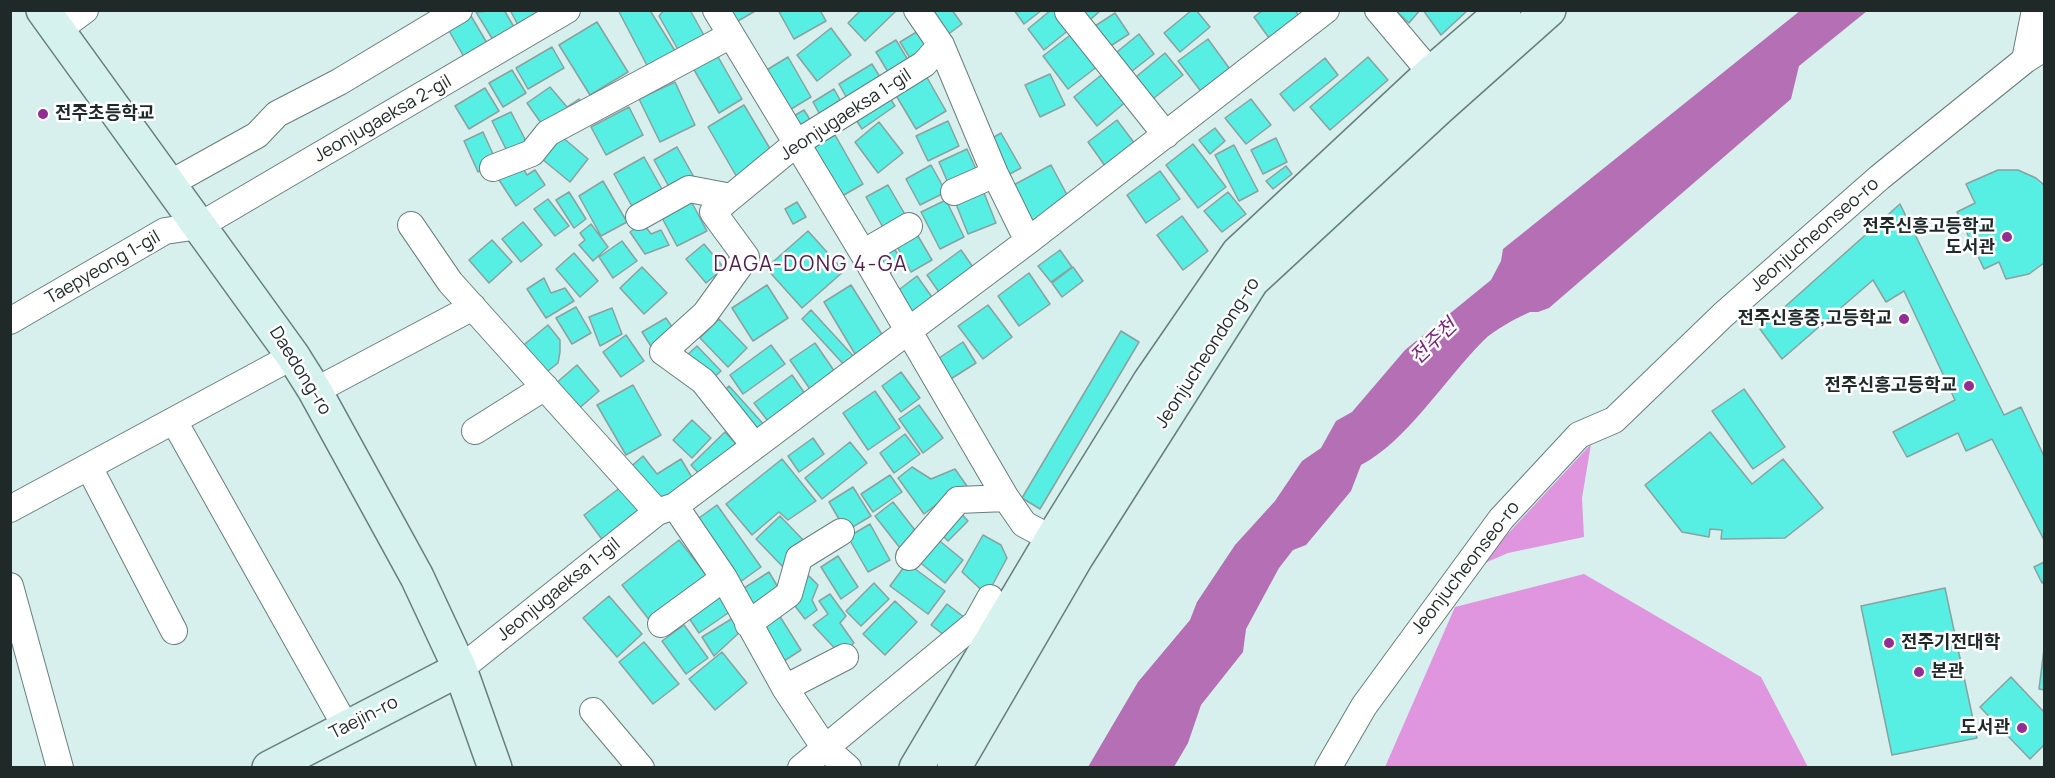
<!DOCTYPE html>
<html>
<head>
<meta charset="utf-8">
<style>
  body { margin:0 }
  #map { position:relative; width:2055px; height:778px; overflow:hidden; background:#d7f0ed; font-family:Manrope,sans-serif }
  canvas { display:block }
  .frame { position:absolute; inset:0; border:12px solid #1f2928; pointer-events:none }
</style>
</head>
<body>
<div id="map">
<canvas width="2055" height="778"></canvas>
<div class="frame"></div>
</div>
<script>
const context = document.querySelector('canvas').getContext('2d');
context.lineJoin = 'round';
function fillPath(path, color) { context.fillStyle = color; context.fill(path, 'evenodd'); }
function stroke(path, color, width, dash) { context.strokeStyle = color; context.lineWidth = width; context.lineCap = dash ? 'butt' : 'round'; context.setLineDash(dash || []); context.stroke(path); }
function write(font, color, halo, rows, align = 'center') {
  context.font = font + ' Manrope,"Noto Sans KR",sans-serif'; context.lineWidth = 5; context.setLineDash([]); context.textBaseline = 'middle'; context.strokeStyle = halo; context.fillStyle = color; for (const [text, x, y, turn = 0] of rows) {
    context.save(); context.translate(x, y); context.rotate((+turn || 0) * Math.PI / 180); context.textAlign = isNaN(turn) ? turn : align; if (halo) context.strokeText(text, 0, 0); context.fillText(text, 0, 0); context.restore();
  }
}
fillPath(new Path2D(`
  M1591 444 1582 498 1584 537 1508 553 1478 566Z
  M1584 574 1761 677 1808 767H1385L1455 607Z`), '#df96de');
fillPath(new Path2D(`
  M1801 10 1867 11 1799 66 1791 99 1549 308 1538 312H1530C1515 319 1495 329 1483 341 1446 378 1406 442 1361 465L1351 491 1306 545 1293 550 1279 568 1246 629 1243 652 1201 705 1188 743 1174 767H1088L1138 682 1190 620 1197 602 1235 545 1275 501 1302 461 1321 448 1336 421 1352 412 1405 350 1491 280 1501 261 1503 249Z`), '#b56fb4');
const building = new Path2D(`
  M504 10 514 27 493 40 476 12Z
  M510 10H535L537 14 518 25Z
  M618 10H653L651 12 677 54 650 71Z
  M664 10H690L706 39 681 55 659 16Z
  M723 10H757L731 25Z
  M778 10H820L826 21 794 39Z
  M861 10H897L865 41 848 23Z
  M931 10H952L962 24 943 38Z
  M1014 10H1042L1024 24Z
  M1051 10H1055L1070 29 1044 50 1028 29Z
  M1082 10H1101L1090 20Z
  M1192 10H1196L1210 27 1180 52 1164 33Z
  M1263 10H1295L1299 16 1269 38 1254 17Z
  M1395 10H1420L1409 23Z
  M1423 10H1468L1441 35Z
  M1115 13 1129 34 1109 47 1095 26Z
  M471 16 487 43 464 57 448 29Z
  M597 22 628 72 590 95 559 45Z
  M831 28 851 55 817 81 797 55Z
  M920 30 933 51 913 63 900 42Z
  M1073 33 1098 66 1068 89 1043 56Z
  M1139 34 1154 54 1127 75 1112 56Z
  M1208 39 1232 72 1203 94 1178 61Z
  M896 40 911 65 891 77 876 52Z
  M552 47 564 68 528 89 516 68Z
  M1165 53 1183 75 1149 102 1131 81Z
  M717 55 742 99 719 113 693 68Z
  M788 57 811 97 783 114 760 74Z
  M1368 57 1388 80 1330 130 1310 107Z
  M1325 58 1338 75 1294 111 1280 94Z
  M872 64 883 82 849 102 839 84Z
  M512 70 526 93 503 107 489 83Z
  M1105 72 1128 100 1097 126 1074 97Z
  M925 74 946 111 916 129 894 92Z
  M1050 74 1065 105 1040 117 1025 85Z
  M675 82 695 125 660 142 639 99Z
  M550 87 567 107 579 99 585 107 546 130 527 103Z
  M485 88 499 111 469 129 455 106Z
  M834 89 844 107 823 120 813 102Z
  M888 95 895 106 862 129 854 117Z
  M1251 99 1271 125 1246 144 1225 118Z
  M744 105 775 157 738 179 708 127Z
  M629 107 643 135 606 155 591 127Z
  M804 110 814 126 797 137 787 120Z
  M511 112 529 147 510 157 492 121Z
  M1117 120 1138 148 1108 170 1088 142Z
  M948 121 959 146 928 161 916 136Z
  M879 122 903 153 878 173 855 142Z
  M1215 128 1225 141 1210 154 1199 140Z
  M483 132 497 163 478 172 464 141Z
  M1001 133 1021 168 1008 175 989 140Z
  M835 135 863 184 837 199 809 150Z
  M561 136 588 159 570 182 542 159Z
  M1276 138 1287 162 1263 174 1251 150Z
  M1193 144 1226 187 1198 208 1166 165Z
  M1234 145 1258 191 1239 201 1215 155Z
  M677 147 695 179 672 192 654 160Z
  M967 149 976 169 948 183 939 162Z
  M644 157 663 191 633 208 614 174Z
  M931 165 946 192 920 205 906 179Z
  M1051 165 1073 206 1030 229 1008 188Z
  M1286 166 1292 174 1273 189 1266 181Z
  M523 168 527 175 535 170 545 185 516 206 497 177Z
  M1998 170H2018L2036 178 2044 185V263L2029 274 2006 279 1999 262 1984 269 1957 212 1975 203 1966 184Z
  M1160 171 1180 199 1146 223 1127 195Z
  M603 181 627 222 601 236 579 196Z
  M888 185 907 218 885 231 866 197Z
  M982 188 996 223 968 234 954 199Z
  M569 192 586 219 574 228 556 200Z
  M1228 192 1246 214 1222 232 1204 211Z
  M548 199 569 226 555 236 534 209Z
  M946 200 964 237 940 249 921 212Z
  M691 201 707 231 677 246 661 216Z
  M797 202 806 217 793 224 785 209Z
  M1900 204 2004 415 2021 407 2044 456V540L1992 439 1966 451 1958 433 1907 457 1893 432 1955 400 1904 291 1886 302 1873 280 1782 359 1760 329Z
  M1182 216 1208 251 1183 270 1157 235Z
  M523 222 542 245 521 262 502 239Z
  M643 223 651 234 661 230 669 245 645 254 630 232Z
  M591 224 608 247 593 261 579 245 585 240 580 233Z
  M808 231 844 271 802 308 766 268Z
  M915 231 932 260 911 272 895 243Z
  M492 240 512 262 489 283 469 260Z
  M622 241 637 261 613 278 599 257Z
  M891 243 904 265 882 278 869 255Z
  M704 244 724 268 706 283 686 259Z
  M961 250 975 270 941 295 927 275Z
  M1060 250 1072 267 1051 282 1038 266Z
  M574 253 598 281 580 297 556 269Z
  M642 267 667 293 644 314 620 288Z
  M1073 267 1083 281 1062 297 1052 283Z
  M1029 273 1050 304 1019 326 998 296Z
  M917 276 934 300 909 318 892 295Z
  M544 278 551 293 565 288 574 301 546 318 527 289Z
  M767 285 788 318 753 341 732 308Z
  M851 285 883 336 855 354 824 302Z
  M988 305 1012 337 983 359 958 326Z
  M576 307 591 333 572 344 556 318Z
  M612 308 622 334 600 346 589 317Z
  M811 310 856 359 847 368 802 319Z
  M666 318 678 336 654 351 642 332Z
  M719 319 747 348 728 367 700 338Z
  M548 325 560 340V352L558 363 543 375 520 348Z
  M1121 331 1139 342 1040 509 1022 498Z
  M626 335 644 361 621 377 603 352Z
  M963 342 976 363 946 382 933 362Z
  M815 343 837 375 812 392 790 360Z
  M771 345 785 364 743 394 730 375Z
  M697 346 721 371 709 382 685 357Z
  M577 365 599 391 576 411 554 385Z
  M901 372 920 398 901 412 882 386Z
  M792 375 808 398 771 425 754 403Z
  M633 385 661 435 626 455 597 405Z
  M729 386 766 427 757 435 720 395Z
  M1744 389 1785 447 1753 469 1712 411Z
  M875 391 900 428 868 450 843 413Z
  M919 405 943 438 923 453 899 419Z
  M692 420 711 438 692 458 673 440Z
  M725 432 737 445 703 478 691 465Z
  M1710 432 1752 484 1783 459 1823 508 1785 538 1721 539 1722 530 1710 529 1709 537 1682 532 1645 485Z
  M905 434 920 454 894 473 880 453Z
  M813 438 824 454 799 472 788 456Z
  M850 442 867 463 822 499 805 478Z
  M643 456 657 474 681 459 694 481 660 507 627 470Z
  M782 459 816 501 788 520 779 512 752 535 726 504Z
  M912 467 931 479 955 469 969 489 945 498 924 514 898 478Z
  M890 475 902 492 873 512 861 494Z
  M621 487 644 519 607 546 584 515Z
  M853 487 871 516 846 531 829 502Z
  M893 502 918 534 900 548 875 516Z
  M717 505 761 567 736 585 692 523Z
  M959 511 968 521 948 541 939 532Z
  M780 516 808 545 784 568 756 539Z
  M870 524 890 560 868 572 848 537Z
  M983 535 1001 545 1007 558 987 595 962 572Z
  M936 538 963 560 945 583 917 560Z
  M679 540 711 581 654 626 622 585Z
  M838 556 858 587 841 599 821 567Z
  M2044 562V582L2042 583 2034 567Z
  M907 563 945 591 928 614 890 586Z
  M769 572 782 594 751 613 738 592Z
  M809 576 818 585 812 600 817 610 805 619 795 606 800 584Z
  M874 583 889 599 861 626 846 611Z
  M1945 588 1977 738 1892 755 1861 606Z
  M830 594 846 616 840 623 854 643 841 655 813 625 828 614 819 601Z
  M609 596 642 634 617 657 583 618Z
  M721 596 731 611 699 633 689 618Z
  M895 601 917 622 885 655 863 634Z
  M947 604 969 621 953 642 931 625Z
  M779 615 801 650 784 661 761 627Z
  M733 618 742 630 714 656 702 637Z
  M684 625 708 658 686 674 662 641Z
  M644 642 679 684 653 704 619 662Z
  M2044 649V690L2039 689Z
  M722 652 747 683 715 710 689 679Z
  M2011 677 2044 712V745L2030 759 1980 707Z`);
fillPath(building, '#57eee3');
stroke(building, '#8aa19f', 1.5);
const street = new Path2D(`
  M716 10 863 253 1006 498 1024 524 1052 539
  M917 10 941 45 995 174 1028 241
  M1378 10 1431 73
  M1068 12 1166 135
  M58 30 85 10
  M2025 60 2035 10
  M493 168 532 153 548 133 731 35
  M169 184 257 135 277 114 339 82 459 10
  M954 192 995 174
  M639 217 689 189 731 197
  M411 225 450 282 657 512
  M863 253 909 226
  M10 321 165 231 199 226 567 10
  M315 391 473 307
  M174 421 346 727
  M475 431 545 387
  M754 445 703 381 663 352 705 314 746 257 713 212 798 142 924 64 941 45
  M89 467 174 631
  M675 506 724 578 785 688 824 747 848 768
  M10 509 293 356
  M909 557 958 500 1006 498
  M10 586 60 768
  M661 624 724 578
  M748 624 789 594 799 558 841 532
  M460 669 657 512 675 506 1028 241 1326 10
  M785 688 845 657
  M593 711 641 768
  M801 768 976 623 990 598
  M1328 768 1364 706 1501 519 1579 435 1614 420 1724 314 1880 177 2025 60 2044 48`);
const secondary = new Path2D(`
  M43 10 293 356 315 391 417 577 460 669 495 768
  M269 768 460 669
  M916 768 1052 539 1150 381 1238 253 1431 73 1504 10
  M954 768 1076 558 1252 281 1439 108 1549 10`);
stroke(street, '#687e7c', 28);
stroke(secondary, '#687e7c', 36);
stroke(street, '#fff', 26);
stroke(secondary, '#d5f2ef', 33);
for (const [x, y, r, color] of [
  [43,114,6,"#912d93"],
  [2007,237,6,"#912d93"],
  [1904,319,6,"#912d93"],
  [1969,386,6,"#912d93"],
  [1889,643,6,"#912d93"],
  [1919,672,6,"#912d93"],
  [2022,728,6,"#912d93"]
]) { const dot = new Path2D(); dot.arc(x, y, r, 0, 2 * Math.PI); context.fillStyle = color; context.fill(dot); stroke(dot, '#fff', 2); }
write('bold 18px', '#1f2928', '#fff', [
  ["전주초등학교",55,114,"left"],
  ["전주신흥고등학교",1995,227],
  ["도서관",1995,248],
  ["전주신흥중,고등학교",1892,319],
  ["전주신흥고등학교",1957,386],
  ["전주기전대학",1901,643,"left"],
  ["본관",1931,672,"left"],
  ["도서관",2010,728]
], 'right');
write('18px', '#1f2928', '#fff', [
  ["Jeonjugaeksa 1-gil",846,115,-33],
  ["Jeonjugaeksa 2-gil",383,119,-30],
  ["Jeonjucheonseo-ro",1815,235,-41],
  ["Taepyeong 1-gil",103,268,-30],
  ["Jeonjucheondong-ro",1208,353,-57],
  ["Daedong-ro",300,371,58],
  ["Jeonjucheonseo-ro",1466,568,-52],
  ["Jeonjugaeksa 1-gil",559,590,-39],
  ["Taejin-ro",364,718,-27]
]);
write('italic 20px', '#79257b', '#fff', [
  ["전주천",1434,342,-44]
]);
context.letterSpacing = '1.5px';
write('21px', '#4f1f4f', '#fff', [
  ["DAGA-DONG 4-GA",811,265]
]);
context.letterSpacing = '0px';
</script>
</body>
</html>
